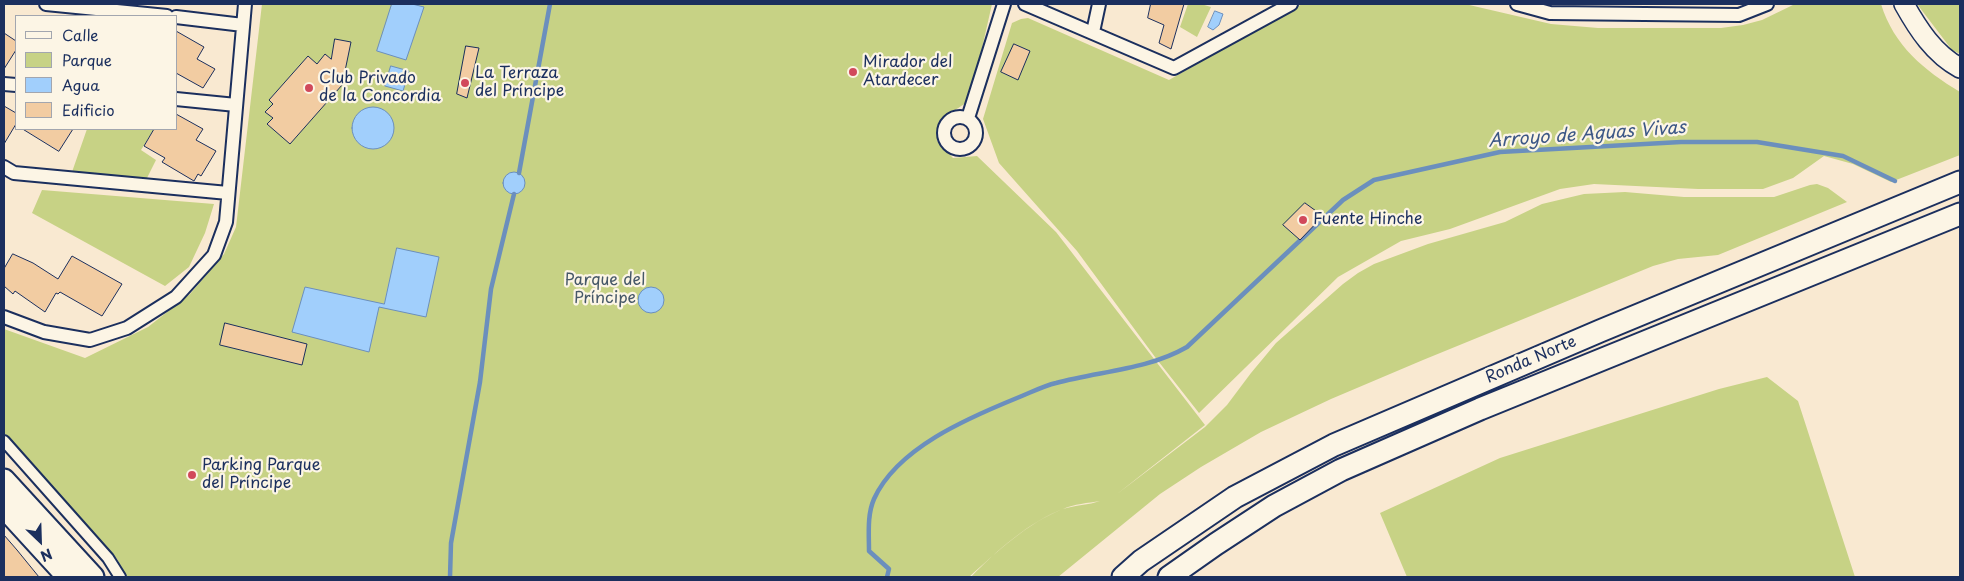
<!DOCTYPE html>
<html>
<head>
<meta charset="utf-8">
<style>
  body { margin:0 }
  #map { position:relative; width:1964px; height:581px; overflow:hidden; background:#f9e9d1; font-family:"Playpen Sans",sans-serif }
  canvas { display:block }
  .frame { position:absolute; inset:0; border:5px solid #1b2f5e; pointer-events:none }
  .legend { position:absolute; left:15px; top:15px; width:162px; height:115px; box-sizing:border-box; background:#fcf5e5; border:1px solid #a2a6af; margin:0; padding:6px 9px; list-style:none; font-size:15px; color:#1b2f5e }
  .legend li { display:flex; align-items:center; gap:10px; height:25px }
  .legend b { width:25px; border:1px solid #a2a6af }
  .north { position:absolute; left:15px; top:516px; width:50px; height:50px; -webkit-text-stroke:4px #fcf5e5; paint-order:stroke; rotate:156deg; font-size:14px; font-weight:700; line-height:20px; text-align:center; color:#1b2f5e }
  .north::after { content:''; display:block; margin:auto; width:18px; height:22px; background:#1b2f5e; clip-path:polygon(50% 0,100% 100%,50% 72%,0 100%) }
</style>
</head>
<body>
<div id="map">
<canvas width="1964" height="581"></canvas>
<div class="frame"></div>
<ul class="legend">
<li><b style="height:6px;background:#fcf5e5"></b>Calle</li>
<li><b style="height:14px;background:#c7d285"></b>Parque</li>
<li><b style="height:14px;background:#a1cffc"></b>Agua</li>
<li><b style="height:14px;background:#f2cca2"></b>Edificio</li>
</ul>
<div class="north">N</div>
</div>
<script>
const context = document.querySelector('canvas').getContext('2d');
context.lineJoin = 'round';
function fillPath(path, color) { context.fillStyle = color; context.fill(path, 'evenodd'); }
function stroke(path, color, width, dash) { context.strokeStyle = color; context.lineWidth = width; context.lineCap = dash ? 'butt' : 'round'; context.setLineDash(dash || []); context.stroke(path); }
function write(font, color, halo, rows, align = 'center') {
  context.font = font + ' "Playpen Sans",sans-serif'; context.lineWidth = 4.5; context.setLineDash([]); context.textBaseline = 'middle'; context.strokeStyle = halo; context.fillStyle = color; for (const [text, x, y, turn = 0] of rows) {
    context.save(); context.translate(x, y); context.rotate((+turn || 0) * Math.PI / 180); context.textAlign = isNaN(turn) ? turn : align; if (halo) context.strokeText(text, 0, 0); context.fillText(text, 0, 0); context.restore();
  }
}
fillPath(new Path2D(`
  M262 4H992L970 101C960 106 941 119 938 128 937 132 937 137 937 141L953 158 977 156 1056 232 1205 425 1117 494 1205 427 1227 405 1251 373 1276 343 1343 284 1358 273 1374 264 1428 244 1505 222 1542 204 1584 194 1625 192 1684 197H1774L1810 185 1817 184 1828 188 1847 202 1718 255 1678 259 1653 266 1423 360 1331 399 1261 432 1201 467 1160 494 1058 577H971C996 551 1029 522 1063 509 1075 505 1089 505 1100 501 1088 503 1074 504 1063 509 1027 523 997 552 969 577H127L117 559 4 433V329L85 358 148 327 190 294 224 254 236 227Z
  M1188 4H1201L1211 7 1197 37 1180 27Z
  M1302 4H1465L1551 24 1598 28H1721L1743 25 1762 20 1795 4H1881C1894 46 1924 70 1960 92V155L1891 182 1853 164 1824 156 1793 178 1763 189H1698L1594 184 1560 189 1450 229 1401 241 1338 277 1199 413 1155 357 1077 251 999 163 983 119 1012 23 1021 19 1028 18 1169 80Z
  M1917 4H1960V54L1952 50Z
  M87 129H154L141 150 156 160 146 180 72 172Z
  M42 190 214 204 205 233 189 267 165 286 32 213Z
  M1767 377 1798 401 1855 577H1407L1380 513 1500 458 1719 389Z`), '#c7d285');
const water = new Path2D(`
  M392 4H412L424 7 406 60 377 51Z
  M1215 11 1223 14 1219 25 1213 30 1208 27Z
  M391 66 409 71 403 91 385 86Z
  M352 128a21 21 0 1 1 42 0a21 21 0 1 1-42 0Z
  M503 183a11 11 0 1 1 22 0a11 11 0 1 1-22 0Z
  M397 248 439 257 426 317 379 307 369 352 292 332 305 287 384 304Z
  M638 300a13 13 0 1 1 26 0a13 13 0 1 1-26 0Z`);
fillPath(water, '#a1cffc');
stroke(water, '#6b8fbd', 1);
stroke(new Path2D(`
  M519 173 550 4
  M450 577 451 543 480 382 491 289 514 194
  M887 577 889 569 869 551C869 534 867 515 874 499 897 448 968 418 1017 398 1030 393 1043 386 1056 383 1100 371 1147 370 1187 347L1343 200 1374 180 1500 152 1681 142H1757L1843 156 1895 181`), '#6b8fbd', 4.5);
const building = new Path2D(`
  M1151 4H1184L1171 49 1159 43 1164 25 1148 18Z
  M176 31 204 47 197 59 215 69 203 88 176 73Z
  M4 33 16 41V50L4 69Z
  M335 39 351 42 345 71 350 76 290 144 267 124 273 118 265 112 273 104 269 100 308 56 317 64 325 54 331 59Z
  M1014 44 1030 51 1018 80 1001 72Z
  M466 46 479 48 467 98 457 94Z
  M4 106 16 113V124L4 144Z
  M176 114 203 129 196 140 216 151 201 176 198 174 194 181 162 162 165 158 144 146 154 129H176Z
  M23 129H73L59 151Z
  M1305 203 1323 216 1300 240 1283 225Z
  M13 254 33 263 58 279 72 256 122 284 102 316 60 292 58 294 56 293 45 312 15 291 13 294 4 286V269Z
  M225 323 307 344 302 365 220 345Z
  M4 535 17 550 39 577H4Z`);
fillPath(building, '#f2cca2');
stroke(building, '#1b2f5e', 1);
const pedestrian = new Path2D(`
  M4 441 108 558 120 577`);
const minor = new Path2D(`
  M46 4 167 16
  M1025 4 1174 68 1291 4
  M1517 4 1550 13 1739 15 1767 4
  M176 17 243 25
  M1093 32 1099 4
  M4 84 16 85
  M176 99 236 105
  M944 133a16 16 0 1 1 32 0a16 16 0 1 1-32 0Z
  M968 118 1004 4
  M4 167 14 173 228 193
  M4 317 44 332 90 340 127 328 176 297 214 255 226 222 245 4`);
const secondary = new Path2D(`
  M1904 4C1918 29 1934 54 1960 68`);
const primary = new Path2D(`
  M4 480 93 577
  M4 507 68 577`);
const trunk = new Path2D(`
  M1123 577 1141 561 1235 497 1334 445 1600 331 1960 182
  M1169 577 1216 544 1274 506 1341 470 1480 409 1960 214`);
stroke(pedestrian, '#1b2f5e', 14);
stroke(minor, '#1b2f5e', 16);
stroke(secondary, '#1b2f5e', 22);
stroke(primary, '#1b2f5e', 25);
stroke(trunk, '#1b2f5e', 25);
stroke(pedestrian, '#fcf5e5', 10);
stroke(minor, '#fcf5e5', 12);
stroke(secondary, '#fcf5e5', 19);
stroke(primary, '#fcf5e5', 21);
stroke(trunk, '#fcf5e5', 21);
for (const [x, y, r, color] of [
  [853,72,5,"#d1495b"],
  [465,83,5,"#d1495b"],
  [309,88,5,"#d1495b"],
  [1303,220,5,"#d1495b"],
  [192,475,5,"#d1495b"]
]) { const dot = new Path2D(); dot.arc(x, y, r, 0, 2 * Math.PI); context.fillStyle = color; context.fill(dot); stroke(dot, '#fcf5e5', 2); }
write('16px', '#1b2f5e', '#fcf5e5', [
  ["Mirador del",863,63],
  ["Atardecer",863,81],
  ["La Terraza",475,74],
  ["del Príncipe",475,92],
  ["Club Privado",319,79],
  ["de la Concordia",319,97],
  ["Fuente Hinche",1313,220],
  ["Parking Parque",202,466],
  ["del Príncipe",202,484]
], 'left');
write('16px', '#465868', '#fcf5e5', [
  ["Parque del",605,281],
  ["Príncipe",605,299]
]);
write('16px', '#1b2f5e', '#fcf5e5', [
  ["Ronda Norte",1531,360,-23]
]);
write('italic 18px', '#3c5786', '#fcf5e5', [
  ["Arroyo de Aguas Vivas",1587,135,-4]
]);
</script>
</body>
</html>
